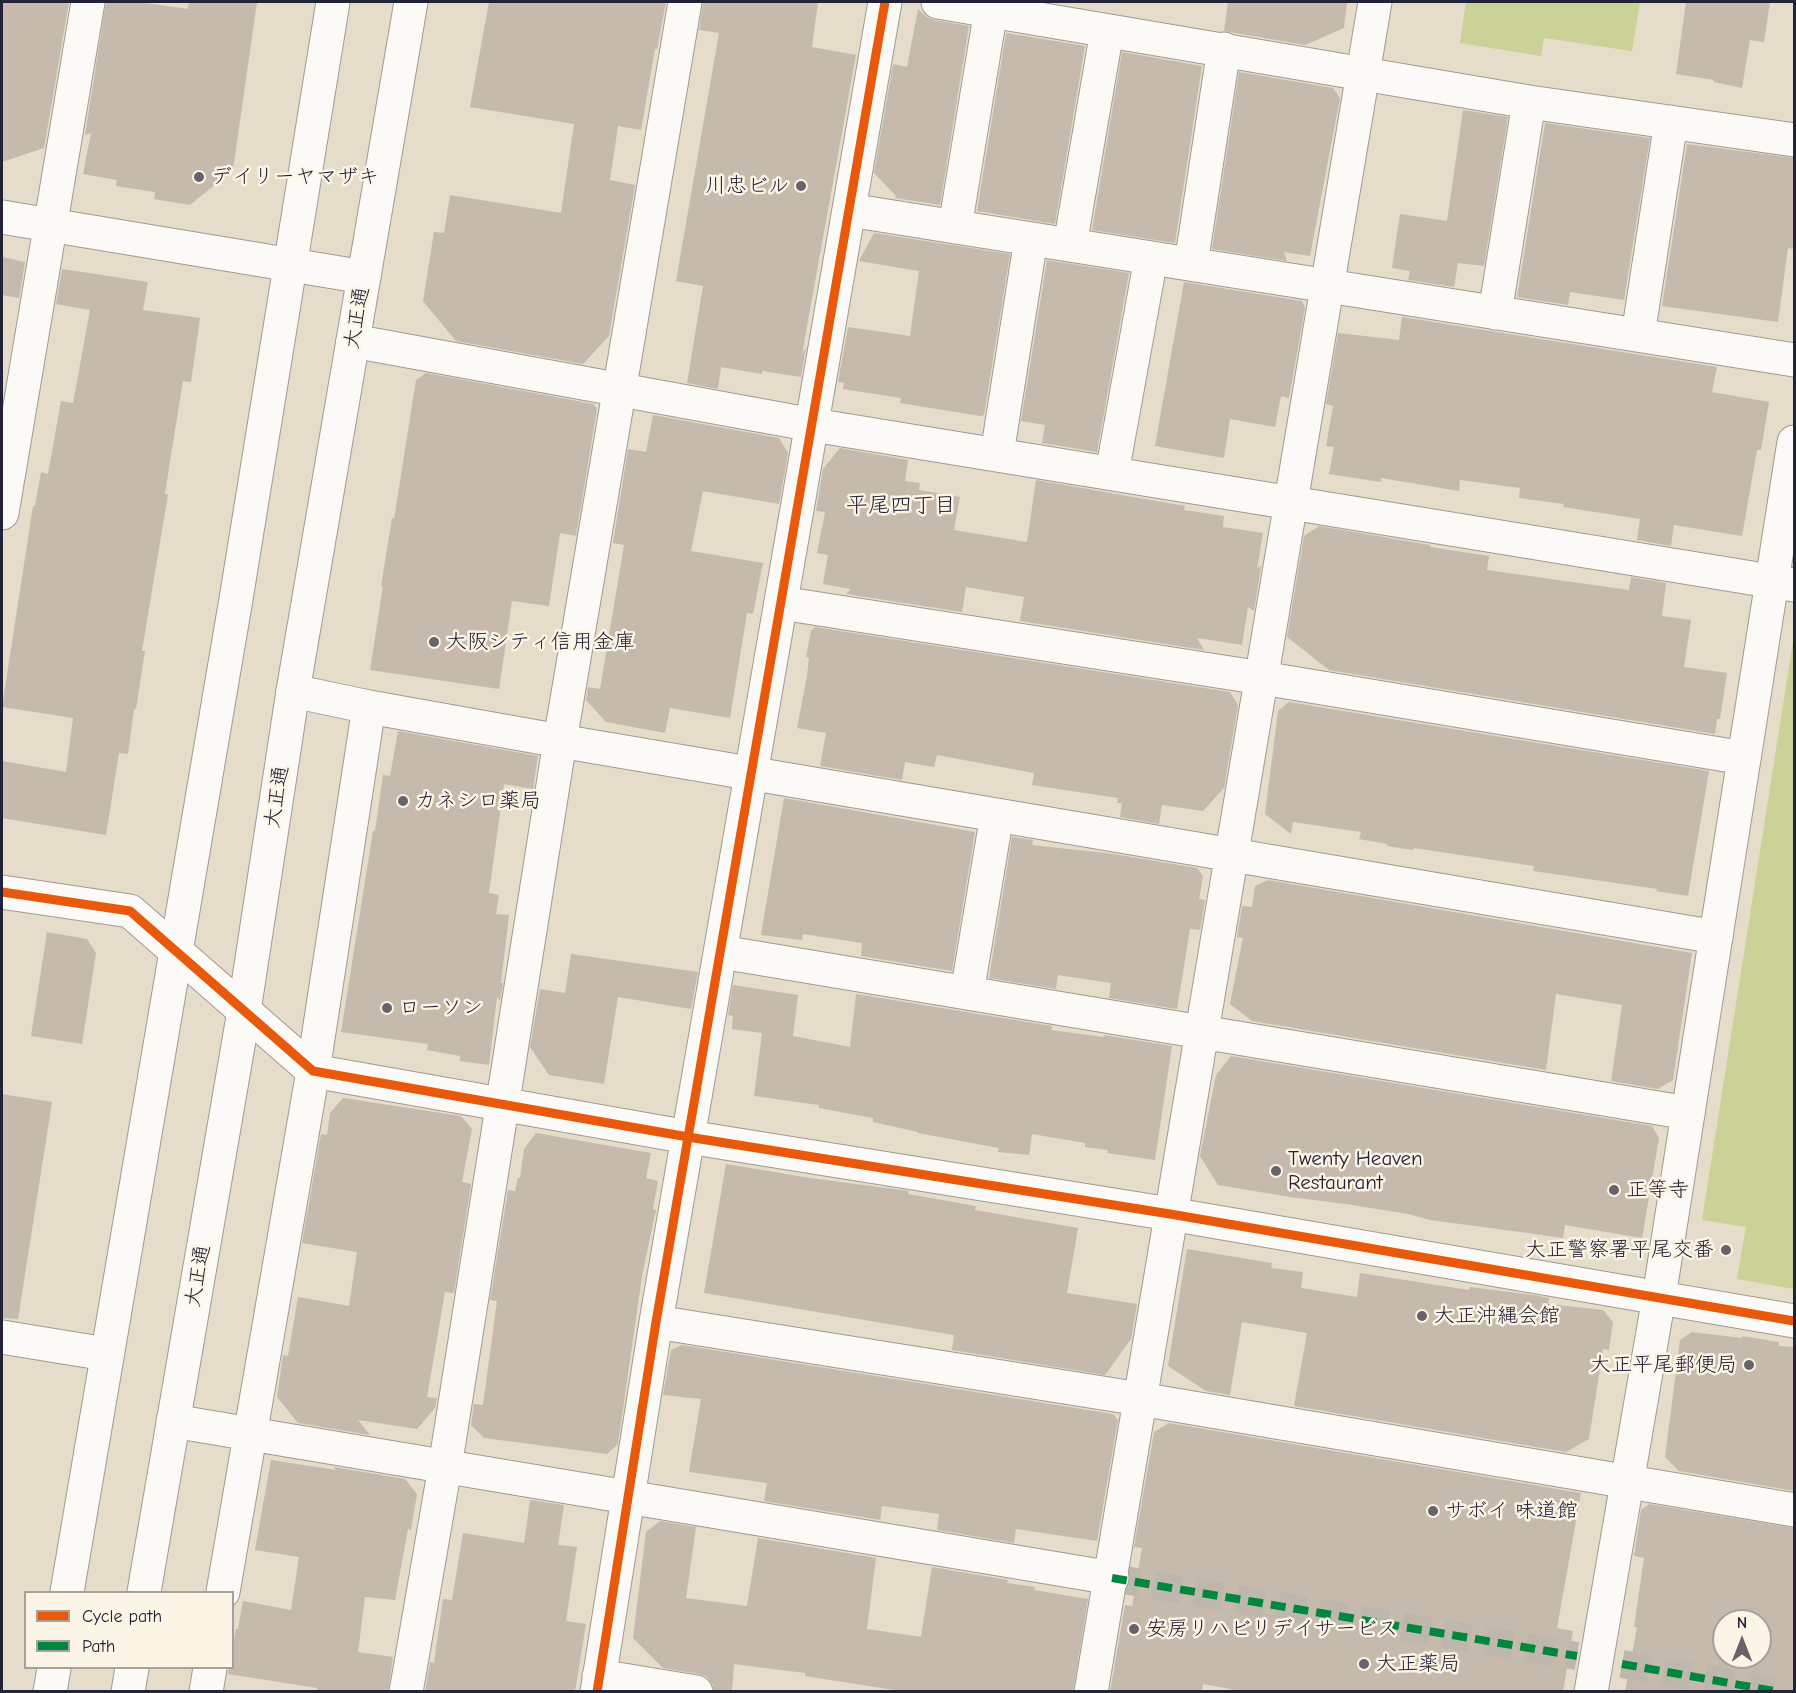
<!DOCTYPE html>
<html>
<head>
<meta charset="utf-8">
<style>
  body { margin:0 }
  #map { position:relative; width:1796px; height:1693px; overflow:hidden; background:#e5dcca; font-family:"Comic Neue",sans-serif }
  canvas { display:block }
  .frame { position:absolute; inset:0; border:3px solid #22223b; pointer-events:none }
  .legend { position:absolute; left:24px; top:1591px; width:210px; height:78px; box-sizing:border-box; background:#fcf5e5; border:2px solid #a5a1a1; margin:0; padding:8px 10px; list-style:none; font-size:18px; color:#22223b }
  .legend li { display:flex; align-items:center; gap:12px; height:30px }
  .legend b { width:30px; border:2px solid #a5a1a1 }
  .north { position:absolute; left:1712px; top:1609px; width:60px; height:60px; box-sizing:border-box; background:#fcf5e5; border:2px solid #a5a1a1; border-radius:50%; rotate:0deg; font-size:16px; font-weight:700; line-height:24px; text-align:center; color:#22223b }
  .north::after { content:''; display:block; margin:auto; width:21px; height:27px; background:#66636d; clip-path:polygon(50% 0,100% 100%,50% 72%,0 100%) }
</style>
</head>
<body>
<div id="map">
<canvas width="1796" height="1693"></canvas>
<div class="frame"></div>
<ul class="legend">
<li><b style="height:8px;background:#e8590c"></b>Cycle path</li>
<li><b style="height:8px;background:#00873e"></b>Path</li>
</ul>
<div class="north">N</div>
</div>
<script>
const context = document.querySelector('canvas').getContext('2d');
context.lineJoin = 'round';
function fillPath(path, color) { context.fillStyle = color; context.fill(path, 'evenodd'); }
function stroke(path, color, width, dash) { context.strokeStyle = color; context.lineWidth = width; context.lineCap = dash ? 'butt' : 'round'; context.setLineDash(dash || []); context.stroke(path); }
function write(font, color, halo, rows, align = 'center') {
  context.font = font + ' "Comic Neue","Klee One",sans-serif'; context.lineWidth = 5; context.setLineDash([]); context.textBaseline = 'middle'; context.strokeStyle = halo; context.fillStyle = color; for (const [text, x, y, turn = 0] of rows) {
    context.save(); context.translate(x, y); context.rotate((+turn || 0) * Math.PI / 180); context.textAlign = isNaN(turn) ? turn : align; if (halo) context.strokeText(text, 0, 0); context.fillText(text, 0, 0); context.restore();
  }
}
fillPath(new Path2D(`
  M1466 2H1640L1632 51 1544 38 1541 56 1460 43Z
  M1794 635V1289L1737 1279 1746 1227 1702 1220Z`), '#cad297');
fillPath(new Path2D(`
  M2 2H69L44 148 2 162Z
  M106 2H138L188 9 189 2H257L233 170 190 205 154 199 155 192 116 186 117 180 83 174 91 133 85 135Z
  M489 2H666L657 49H655L641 130 618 126 610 180 635 185 609 336 583 364 456 341 423 301 434 232 444 233 450 195 561 213 574 124 470 107Z
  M703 2H818L812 47 856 55 802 354 806 347 801 377 762 371V374L721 367 718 389 687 383 703 286 676 281 719 33 699 30Z
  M1228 2H1347L1344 28 1305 45 1224 31Z
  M1686 2H1770L1764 42 1750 40 1742 88 1714 82V80L1676 74Z
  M918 9 927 17 934 20 969 26 940 205 895 198 896 196 874 173 893 64 907 67Z
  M1006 33 1085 46 1055 224 977 211Z
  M1122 52 1202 66 1175 243 1092 230Z
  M1239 72 1333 88 1340 98 1310 256 1284 252 1287 261 1212 249Z
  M1463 110 1508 117 1484 266 1458 263 1454 287 1408 280 1410 271 1392 268 1400 214 1447 221Z
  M1545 123 1650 138 1624 300 1570 292 1568 305 1517 297Z
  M1687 144 1794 158V249L1788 248 1778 322 1662 306Z
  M874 233 1010 254 984 415 980 416 900 403 901 398 843 389 844 383 838 382 848 327 910 336 919 271 859 261Z
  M2 257 25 262 19 298 2 295Z
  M1047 260 1129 273 1097 452 1042 443 1045 425 1021 421Z
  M62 269 148 282 143 310 200 318 191 382 183 381 170 461 165 494H168L142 651H145L136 709H134L128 754 119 753 106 835 2 818V761L66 772 73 718 2 707 33 506H35L41 472 48 474 61 401 73 403 90 310 56 304Z
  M1184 282 1302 301 1305 308 1289 398 1281 396 1275 427 1230 419 1224 458 1155 446Z
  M1402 317 1717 367 1712 392 1769 402 1761 450H1757L1742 536 1674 525 1671 546 1637 540 1640 519 1563 507 1564 504 1519 498 1520 488 1460 480 1459 491 1381 478V482L1329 474 1334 447 1326 446 1333 406 1326 404 1338 333 1399 340Z
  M426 373 594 404 597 409 576 536 560 533 549 606 512 601 499 689 370 670 383 586H381L392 518 394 519 416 380Z
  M653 415 779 438 788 453 779 504 703 491 691 551 763 563 753 614 747 613 730 718 670 708 665 733 606 722 586 700 588 687 600 689 624 545 613 543 628 449 646 452Z
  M840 448 908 460 905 481 920 483 919 490 960 497 954 530 1027 542 1036 480 1185 506 1184 510 1224 516 1223 527 1263 533 1257 568 1261 566 1254 611 1248 607 1242 645 1197 638 1204 650 1020 621 1024 597 966 587 962 612 846 594 851 589 823 584 828 555 817 553 825 512 816 511 823 469Z
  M1319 526 1430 545V547L1489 556 1487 570 1629 590 1631 577 1666 583 1662 616 1691 620 1684 667 1727 673 1720 719H1717L1715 734 1329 670 1287 637 1304 536Z
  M815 627 1230 692 1238 705 1224 788 1203 811 1162 805 1159 824 1120 817 1122 803H1117L1118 798 1032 785 1034 773 937 755 934 767 905 762 902 780 820 766 826 733 797 728 807 676 809 658 806 657 811 631Z
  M1289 702 1709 771 1688 896 1656 891 1657 889 1533 871 1534 866 1414 848 1413 850 1387 846V844L1359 839 1361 832 1293 822 1291 834 1265 814 1278 711Z
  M398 731 538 756 533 789 504 784 489 893 499 895 496 914 509 915 501 983H503L500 1001 497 997 489 1065 460 1061V1056L427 1050 428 1044 341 1032 373 831H375L383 775 390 776Z
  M784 798 975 832 952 971 861 956 862 943 803 934 802 940 761 935Z
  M1012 837 1033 840 1032 845 1114 854 1197 868 1203 876 1199 899 1205 900 1200 930 1190 929 1177 1009 1109 998 1111 983 1058 975 1056 989 989 978Z
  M1268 880 1692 953 1673 1080 1658 1089 1611 1081 1622 1005 1556 994 1546 1070 1252 1021 1230 1004 1243 938 1237 937 1242 906 1252 907 1255 886Z
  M47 932 87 939 96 953 82 1044 31 1036Z
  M571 954 698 972 691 1009 618 997 604 1084 549 1075 530 1047 540 989 565 993Z
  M733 985 798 995 793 1036 850 1047 856 994 1052 1026 1051 1030 1103 1037 1104 1035 1172 1046 1155 1160 1107 1153 1108 1150 1085 1147V1143L1032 1134 1029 1155 998 1152 999 1148 918 1133V1132L873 1122V1118L819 1108V1105L754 1096 762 1033 732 1029 733 1016 728 1015Z
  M1231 1056 1652 1126 1659 1138 1642 1238 1565 1225 1563 1238 1528 1233 1430 1220 1408 1214 1346 1204 1290 1197 1218 1185 1200 1156 1216 1075Z
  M2 1094 52 1102 18 1319 2 1318Z
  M343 1098 461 1116 472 1129 462 1182 471 1184 454 1293 445 1292 427 1397 437 1398 435 1408 417 1429 358 1420 370 1435 298 1423 277 1397 283 1355 288 1356 298 1297 349 1306 357 1252 302 1243 321 1134 327 1135 330 1113Z
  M536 1133 651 1153 646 1178 658 1181 653 1209 656 1210 642 1276 618 1444 607 1454 484 1438 471 1425 474 1404 483 1405 497 1301 490 1300 508 1190 515 1191 518 1178H520L524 1149Z
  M726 1164 810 1178 909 1191 908 1194 976 1206 975 1210 1078 1228 1067 1293 1137 1304 1131 1339 1105 1375 952 1350 954 1335 704 1293Z
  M1187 1249 1272 1263 1271 1268 1303 1272 1301 1288 1357 1297 1360 1273 1469 1290 1470 1287 1534 1295 1549 1298 1548 1304 1603 1310 1613 1322 1609 1350 1603 1349 1589 1439 1566 1452 1294 1406 1307 1333 1242 1322 1230 1395 1206 1391 1168 1366Z
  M1692 1332 1742 1338V1336L1779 1342V1346L1794 1347V1491L1679 1471 1665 1457 1680 1340Z
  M682 1345 1113 1414 1118 1420 1097 1541 1016 1529 1014 1543 937 1530 939 1514 882 1506 880 1520 764 1501 767 1483 689 1472 701 1399 663 1395 671 1350Z
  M1169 1423 1581 1493 1557 1628 1573 1631 1563 1692H1245L1203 1684 1202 1692H1110L1125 1605 1132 1606 1142 1548 1134 1547 1154 1432Z
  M271 1460 336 1470 334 1467 405 1479 417 1494 411 1530 408 1529 395 1600 365 1597 358 1652 393 1657 388 1692H316L317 1688 228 1674 229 1668H232V1649L236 1629H238L243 1601 291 1610 299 1557 255 1550Z
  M530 1500 564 1505 558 1545 577 1547 566 1621 586 1624 575 1692H425L430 1662 434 1663 443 1599 452 1600 463 1533 524 1543Z
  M1649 1504 1794 1528V1692H1625L1637 1627H1634L1644 1558 1634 1556 1641 1510ZM1724 1621H1760V1657H1724Z
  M660 1521 696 1527 686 1598 747 1606 758 1538 876 1558 867 1629 921 1637 932 1567 1008 1580 1007 1583 1035 1587 1034 1590 1088 1599 1073 1692H907L805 1676V1673L734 1664 732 1692H714L713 1685 707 1677 699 1674 663 1668 633 1638 646 1532Z`), '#c5baab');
stroke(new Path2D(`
  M1112 1578 1577 1656
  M1622 1664 1780 1692`), '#beb7ad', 28, [28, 14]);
const minor = new Path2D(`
  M938 2 1529 102 1794 140
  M849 210 1794 360
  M955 227 991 10
  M1070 245 1107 31
  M1191 264 1224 49
  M1495 313 1529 102
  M1638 335 1671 122
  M353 341 813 425 1794 585
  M997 454 1031 239
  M1112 473 1151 258
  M2 513 88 2
  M781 603 1262 678 1744 758
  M293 691 369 707 560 741 1716 937
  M721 952 1688 1113
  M967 993 997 815
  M656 1322 1140 1399 1794 1510
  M223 1592 313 1071 369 707
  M599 1676 696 1692
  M206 1692 210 1668
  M406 1692 445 1467 560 741 685 2
  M597 1692 656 1322 885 2
  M1091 1692 1375 2`);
const tertiary = new Path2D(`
  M2 217 364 277
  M2 892 130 911 313 1071 688 1137 1170 1214 1794 1321
  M2 1337 106 1354
  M173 1421 1112 1578
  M1591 1692 1659 1297 1794 442`);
const secondary = new Path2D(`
  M67 1592 236 599 333 2
  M144 1592 244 1011 293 691 411 2
  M50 1692 54 1668
  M128 1692 132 1668`);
stroke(minor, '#a09b94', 35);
stroke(tertiary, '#a09b94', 35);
stroke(secondary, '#a09b94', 35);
stroke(minor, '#fbfaf7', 33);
stroke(tertiary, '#fbfaf7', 33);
stroke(secondary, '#fbfaf7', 33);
stroke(new Path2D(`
  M1112 1578 1577 1656
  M1622 1664 1780 1692`), '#00873e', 8, [15, 8]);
stroke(new Path2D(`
  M2 892 130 911 313 1071 688 1137 1170 1214 1794 1321
  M597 1692 656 1322 885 2`), '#e8590c', 9);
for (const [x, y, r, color] of [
  [199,177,6,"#66636d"],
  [801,186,6,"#66636d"],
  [434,642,6,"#66636d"],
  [403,801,6,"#66636d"],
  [387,1008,6,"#66636d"],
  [1276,1171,6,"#66636d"],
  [1614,1190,6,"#66636d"],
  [1726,1250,6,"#66636d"],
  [1422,1316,6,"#66636d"],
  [1749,1365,6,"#66636d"],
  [1433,1511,6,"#66636d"],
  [1134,1629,6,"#66636d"],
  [1364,1664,6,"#66636d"]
]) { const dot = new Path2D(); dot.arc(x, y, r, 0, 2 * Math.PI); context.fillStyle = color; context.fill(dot); stroke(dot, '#fcf5e5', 2); }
write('21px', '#22223b', '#fcf5e5', [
  ["デイリーヤマザキ",211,177],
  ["川忠ビル",789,186,"right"],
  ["大阪シティ信用金庫",446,642],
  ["カネシロ薬局",415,801],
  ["ローソン",399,1008],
  ["Twenty Heaven",1288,1159],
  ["Restaurant",1288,1183],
  ["正等寺",1626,1190],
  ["大正警察署平尾交番",1714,1250,"right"],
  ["大正沖縄会館",1434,1316],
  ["大正平尾郵便局",1737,1365,"right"],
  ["サボイ 味道館",1445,1511],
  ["安房リハビリデイサービス",1146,1629],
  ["大正薬局",1376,1664]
], 'left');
write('21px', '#22223b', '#fcf5e5', [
  ["大正通",357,318,-80],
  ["大正通",277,797,-81],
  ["大正通",198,1276,-80]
]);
write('22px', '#22223b', '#fcf5e5', [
  ["平尾四丁目",901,506]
]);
</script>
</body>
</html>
